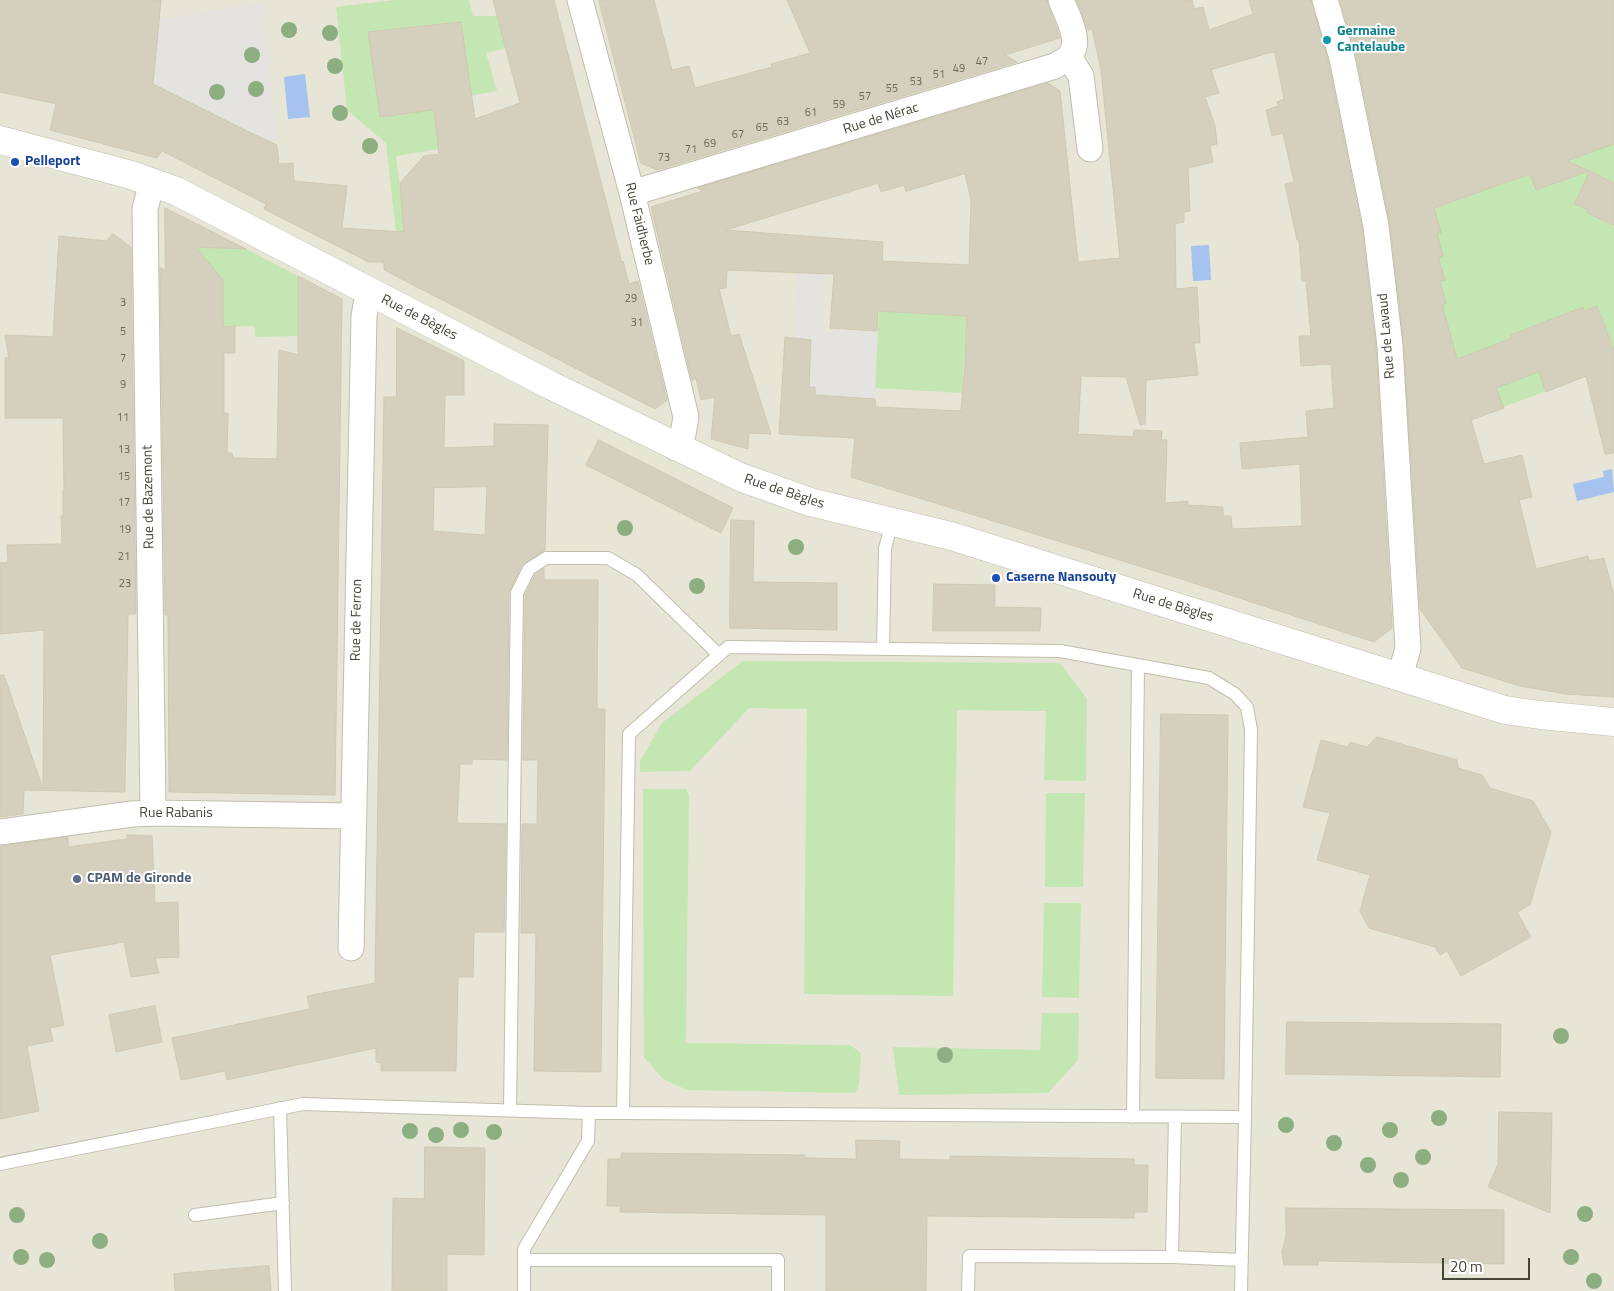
<!DOCTYPE html>
<html>
<head>
<meta charset="utf-8">
<style>
  body { margin:0 }
  #map { position:relative; width:1614px; height:1291px; overflow:hidden; background:#f3f2e7; font-family:"Titillium Web",sans-serif }
  canvas { display:block }
  .scale { position:absolute; left:1442px; top:1258px; width:88px; height:22px; box-sizing:border-box; border:2px solid #464337; border-top:0; padding-left:6px; font-size:15px; line-height:18px; white-space:nowrap; color:#464337; -webkit-text-stroke:4px #fff; paint-order:stroke }
</style>
</head>
<body>
<div id="map">
<canvas width="1614" height="1291"></canvas>
<div class="scale">20 m</div>
</div>
<script>
const context = document.querySelector('canvas').getContext('2d');
context.lineJoin = 'round';
function fillPath(path, color) { context.fillStyle = color; context.fill(path, 'evenodd'); }
function stroke(path, color, width, dash) { context.strokeStyle = color; context.lineWidth = width; context.lineCap = dash ? 'butt' : 'round'; context.setLineDash(dash || []); context.stroke(path); }
function write(font, color, halo, rows, align = 'center') {
  context.font = font + ' "Titillium Web",sans-serif'; context.lineWidth = 4; context.setLineDash([]); context.textBaseline = 'middle'; context.strokeStyle = halo; context.fillStyle = color; for (const [text, x, y, turn = 0] of rows) {
    context.save(); context.translate(x, y); context.rotate((+turn || 0) * Math.PI / 180); context.textAlign = isNaN(turn) ? turn : align; if (halo) context.strokeText(text, 0, 0); context.fillText(text, 0, 0); context.restore();
  }
}
fillPath(new Path2D(`
  M0 0H1605L1614 11V1291H0Z`), '#e7e5d6');
fillPath(new Path2D(`
  M394 0H469L473 16H513L555 5 563 34 486 53 497 91 434 102 439 149 396 156 412 284 402 279 394 244 396 232 386 143 347 110 336 7Z
  M1614 144V366L1471 419 1408 437 1392 223Z
  M198 224 298 276V336L255 337V326L166 328 198 274Z
  M879 311 967 316 962 393 875 388Z
  M743 661 1060 663 1087 699 1086 781 1044 780 1046 711 957 710 953 996 804 994 807 709 749 708 690 771 640 772V761L662 723Z
  M643 789H686L689 795 686 1043 850 1045 861 1053 859 1085 855 1093 687 1090 663 1079 644 1057Z
  M1046 793H1085L1083 887H1045Z
  M1044 903H1081L1079 998 1042 997Z
  M1042 1013H1079L1078 1060 1048 1093 899 1095 893 1047 1040 1050Z`), '#c4e6b2');
fillPath(new Path2D(`
  M263 2 277 141 271 142 153 84 159 20Z
  M825 235 822 331H877L875 399 815 396V387H809L811 344 794 343 799 242Z`), '#e4e3df');
fillPath(new Path2D(`
  M305 74 310 117 288 119 284 77Z
  M1209 245 1211 280 1193 281 1191 246Z
  M1612 469 1614 492 1577 501 1573 484 1604 477 1603 471Z`), '#a6c2ee');
const building = new Path2D(`
  M0 0H161L153 84 249 132 277 145 279 164 293 163 294 181 347 186 342 228 404 232 400 183 424 156 439 154 434 110 380 117 368 32 461 22 475 119 520 103 493 0H554L622 263 623 261 629 284 638 281 667 400 655 409 384 270V262H368L361 258 264 209 266 204 162 151 157 158 50 130 56 104 0 92Z
  M599 0H654L672 70 689 66 695 88 772 67 771 64 810 53 787 0H1047L1060 38 1005 55 1017 62 657 170 641 163Z
  M1077 0H1192L1194 9 1203 7 1209 30 1253 14 1249 0H1311L1328 61 1362 228 1376 347 1392 628 1374 642 1181 579 851 477 855 438 779 434 785 337 811 340 809 387H815V395L875 399 876 407 961 411 965 364 967 316 878 311 877 331 830 328 834 274 727 270 726 288 719 289 731 336 739 334 771 434 749 433 748 449 711 439 715 397 701 400 696 378 692 381 651 207 703 191 697 188 1048 83 1060 91 1078 262 1120 258 1101 70 1092 29 1088 30ZM1273 52 1275 53 1284 99 1277 102 1278 106 1266 110 1272 136 1283 133 1294 182 1285 184 1297 240H1299L1302 281H1306L1308 304 1311 336H1299L1301 366 1331 364 1334 408 1306 411 1308 437 1240 443 1242 469 1300 464 1302 526 1232 529 1231 516H1223V507L1188 505V501L1165 503 1167 440H1161L1162 431 1134 430 1133 437 1078 434 1081 376 1126 377 1140 425 1145 424 1146 380 1198 375 1194 343H1200L1197 287 1176 289 1175 224 1184 222V212L1190 211 1188 168 1213 162 1210 146 1217 144 1215 126 1205 97 1219 93 1211 70ZM965 174 971 200 969 265 882 261 883 242 726 230 878 183 881 192 904 185 906 191Z
  M1340 0H1614V144L1567 161 1589 171 1536 190 1530 174 1434 208 1441 233 1437 234 1443 256 1438 257 1445 280 1440 281 1446 303 1442 305 1457 359 1512 338 1511 335 1583 307 1584 311 1597 306 1614 350V453L1605 454 1586 376 1546 392 1539 372 1496 388 1504 408 1471 420 1484 464 1522 455 1532 497 1519 500 1536 569 1588 556 1589 561 1604 558 1614 596V697L1566 694 1520 686 1462 668 1420 609 1404 345 1390 224 1356 55Z
  M1590 171 1614 183V225L1587 213 1588 210 1575 204Z
  M165 208 246 249 196 247 223 280V327L235 326V353H224V413H228L227 453H232L233 458 277 459 279 350 298 355V276L342 299 335 795 169 792 168 615H165L160 267 165 271Z
  M113 234 131 247 136 614H128L125 792 24 790 23 814 0 817V675H4L43 789 44 630 0 634V563L8 562 7 545 62 544 61 516H63V490H64L63 418H5V358H9L5 335 53 337 59 236 106 241Z
  M397 328 464 361V395H445L444 448 494 446V424L548 425 545 550 522 565 509 592 507 760 472 759V764H460L457 823 506 824 504 932H474L473 977H458L456 1071H381V1063L376 1062V1048L227 1080 225 1071 181 1080 172 1038 310 1009 307 996 375 983 384 397H396ZM487 487 485 535 433 531 434 488Z
  M599 440 733 508 721 533 586 465Z
  M731 520 754 521 753 582 837 583V630L730 628Z
  M544 569V580H598L597 709H605L601 1072 534 1071 536 933H521L522 824H537L538 760H523L525 595 535 575Z
  M934 584 995 585V607L1041 608 1040 631H933Z
  M1161 714 1228 715 1224 1079 1156 1078Z
  M1377 737 1457 760 1458 768 1482 775 1490 788 1533 801 1551 832 1530 905 1517 912 1531 937 1461 976 1447 951 1440 955 1435 947 1369 928 1360 911 1370 875 1317 860 1330 813 1303 807 1321 740 1348 747 1350 742 1367 747Z
  M127 835 152 836 155 903 178 902 179 957 155 958 159 973 131 977 124 942 50 955 64 1025 50 1028 53 1041 27 1046 39 1111 0 1119V846L68 837V847L127 839Z
  M155 1006 162 1042 116 1052 109 1015Z
  M1287 1022 1501 1024 1500 1077 1286 1074Z
  M1499 1112 1552 1113 1550 1213 1488 1187 1498 1164Z
  M856 1140 900 1141 899 1159 950 1160V1156L1134 1159V1165H1148L1147 1212H1134V1218L927 1216 926 1291H826V1215L620 1212 621 1206H607L608 1159H621V1153L805 1155V1158L856 1159Z
  M425 1147 485 1148 484 1255 447 1254V1291H392L393 1198 424 1199Z
  M1286 1208 1504 1210V1264L1319 1261 1318 1265H1284L1282 1252 1286 1236Z
  M269 1266 271 1291H175L174 1274Z`);
fillPath(building, '#d4d0bd');
stroke(building, '#cfc9b1', 1);
const service = new Path2D(`
  M728 647 1060 651 1209 678 1235 694 1247 707 1251 730 1245 1117 623 1113 629 734Z
  M883 649 885 548 892 522
  M280 1108 285 1291
  M510 1110 517 593 529 569 546 558H608L637 575 719 655
  M1133 1117 1138 665
  M1175 1117 1172 1257 1242 1260
  M0 1164 303 1104 589 1113
  M195 1215 283 1203
  M524 1260H778V1291
  M524 1291V1249L588 1141 589 1113H623
  M968 1291 969 1256 1172 1257
  M1241 1291 1245 1117`);
const minor = new Path2D(`
  M580 0 632 193 686 417 683 434 676 448
  M1325 0 1342 58 1376 226 1390 346 1408 648 1400 677
  M1069 57 1081 76 1090 149
  M152 182 145 209 153 813
  M632 193 1055 66C1059 63 1066 60 1069 57 1083 42 1067 16 1061 0
  M0 832 132 814 153 813 353 816
  M351 948 364 316 366 305 372 294`);
const tertiary = new Path2D(`
  M0 140 131 175 176 191 550 385 740 477 810 502 951 536 1505 710 1540 715 1614 722`);
stroke(service, '#c1bead', 14);
stroke(minor, '#c1bead', 27);
stroke(tertiary, '#c1bead', 29);
stroke(service, '#fff', 12);
stroke(minor, '#fff', 25);
stroke(tertiary, '#fff', 28);
context.fillStyle = '#8dae80';
for (const [x, y] of [
  [289,30],
  [330,33],
  [252,55],
  [335,66],
  [256,89],
  [217,92],
  [340,113],
  [370,146],
  [625,528],
  [796,547],
  [697,586],
  [1561,1036],
  [945,1055],
  [1439,1118],
  [1286,1125],
  [461,1130],
  [1390,1130],
  [410,1131],
  [494,1132],
  [436,1135],
  [1334,1143],
  [1423,1157],
  [1368,1165],
  [1401,1180],
  [1585,1214],
  [17,1215],
  [100,1241],
  [21,1257],
  [1571,1257],
  [47,1260],
  [1594,1281]
]) { context.beginPath(); context.arc(x, y, 8, 0, 2 * Math.PI); context.fill(); }
for (const [x, y, r, color] of [
  [1327,40,5,"#0f9aa8"],
  [15,162,5,"#1a4fb4"],
  [996,578,5,"#1a4fb4"],
  [77,879,5,"#5c6f8a"]
]) { const dot = new Path2D(); dot.arc(x, y, r, 0, 2 * Math.PI); context.fillStyle = color; context.fill(dot); stroke(dot, '#fff', 2); }
write('11px', '#6a6658', null, [
  ["47",982,62],
  ["49",959,69],
  ["51",939,75],
  ["53",916,82],
  ["55",892,89],
  ["57",865,97],
  ["59",839,105],
  ["61",811,113],
  ["63",783,122],
  ["65",762,128],
  ["67",738,135],
  ["69",710,144],
  ["71",691,150],
  ["73",664,158],
  ["29",631,299],
  ["3",123,303],
  ["31",637,323],
  ["5",123,332],
  ["7",123,359],
  ["9",123,385],
  ["11",123,418],
  ["13",124,450],
  ["15",124,477],
  ["17",124,503],
  ["19",125,530],
  ["21",124,557],
  ["23",125,584]
]);
write('bold 14px', '#0d838f', '#fff', [
  ["Germaine",1337,32],
  ["Cantelaube",1337,48]
], 'left');
write('14px', '#464337', '#fff', [
  ["Rue de Nérac",881,119,-17],
  ["Rue Faidherbe",639,224,76],
  ["Rue de Bègles",419,318,27],
  ["Rue de Lavaud",1387,336,-95],
  ["Rue de Bègles",784,492,18],
  ["Rue de Bazemont",149,497,-91],
  ["Rue de Bègles",1173,606,17],
  ["Rue de Ferron",357,620,-89],
  ["Rue Rabanis",176,814]
]);
write('bold 14px', '#164399', '#fff', [
  ["Pelleport",25,162],
  ["Caserne Nansouty",1006,578]
], 'left');
write('bold 14px', '#4e5e75', '#fff', [
  ["CPAM de Gironde",87,879]
], 'left');
</script>
</body>
</html>
